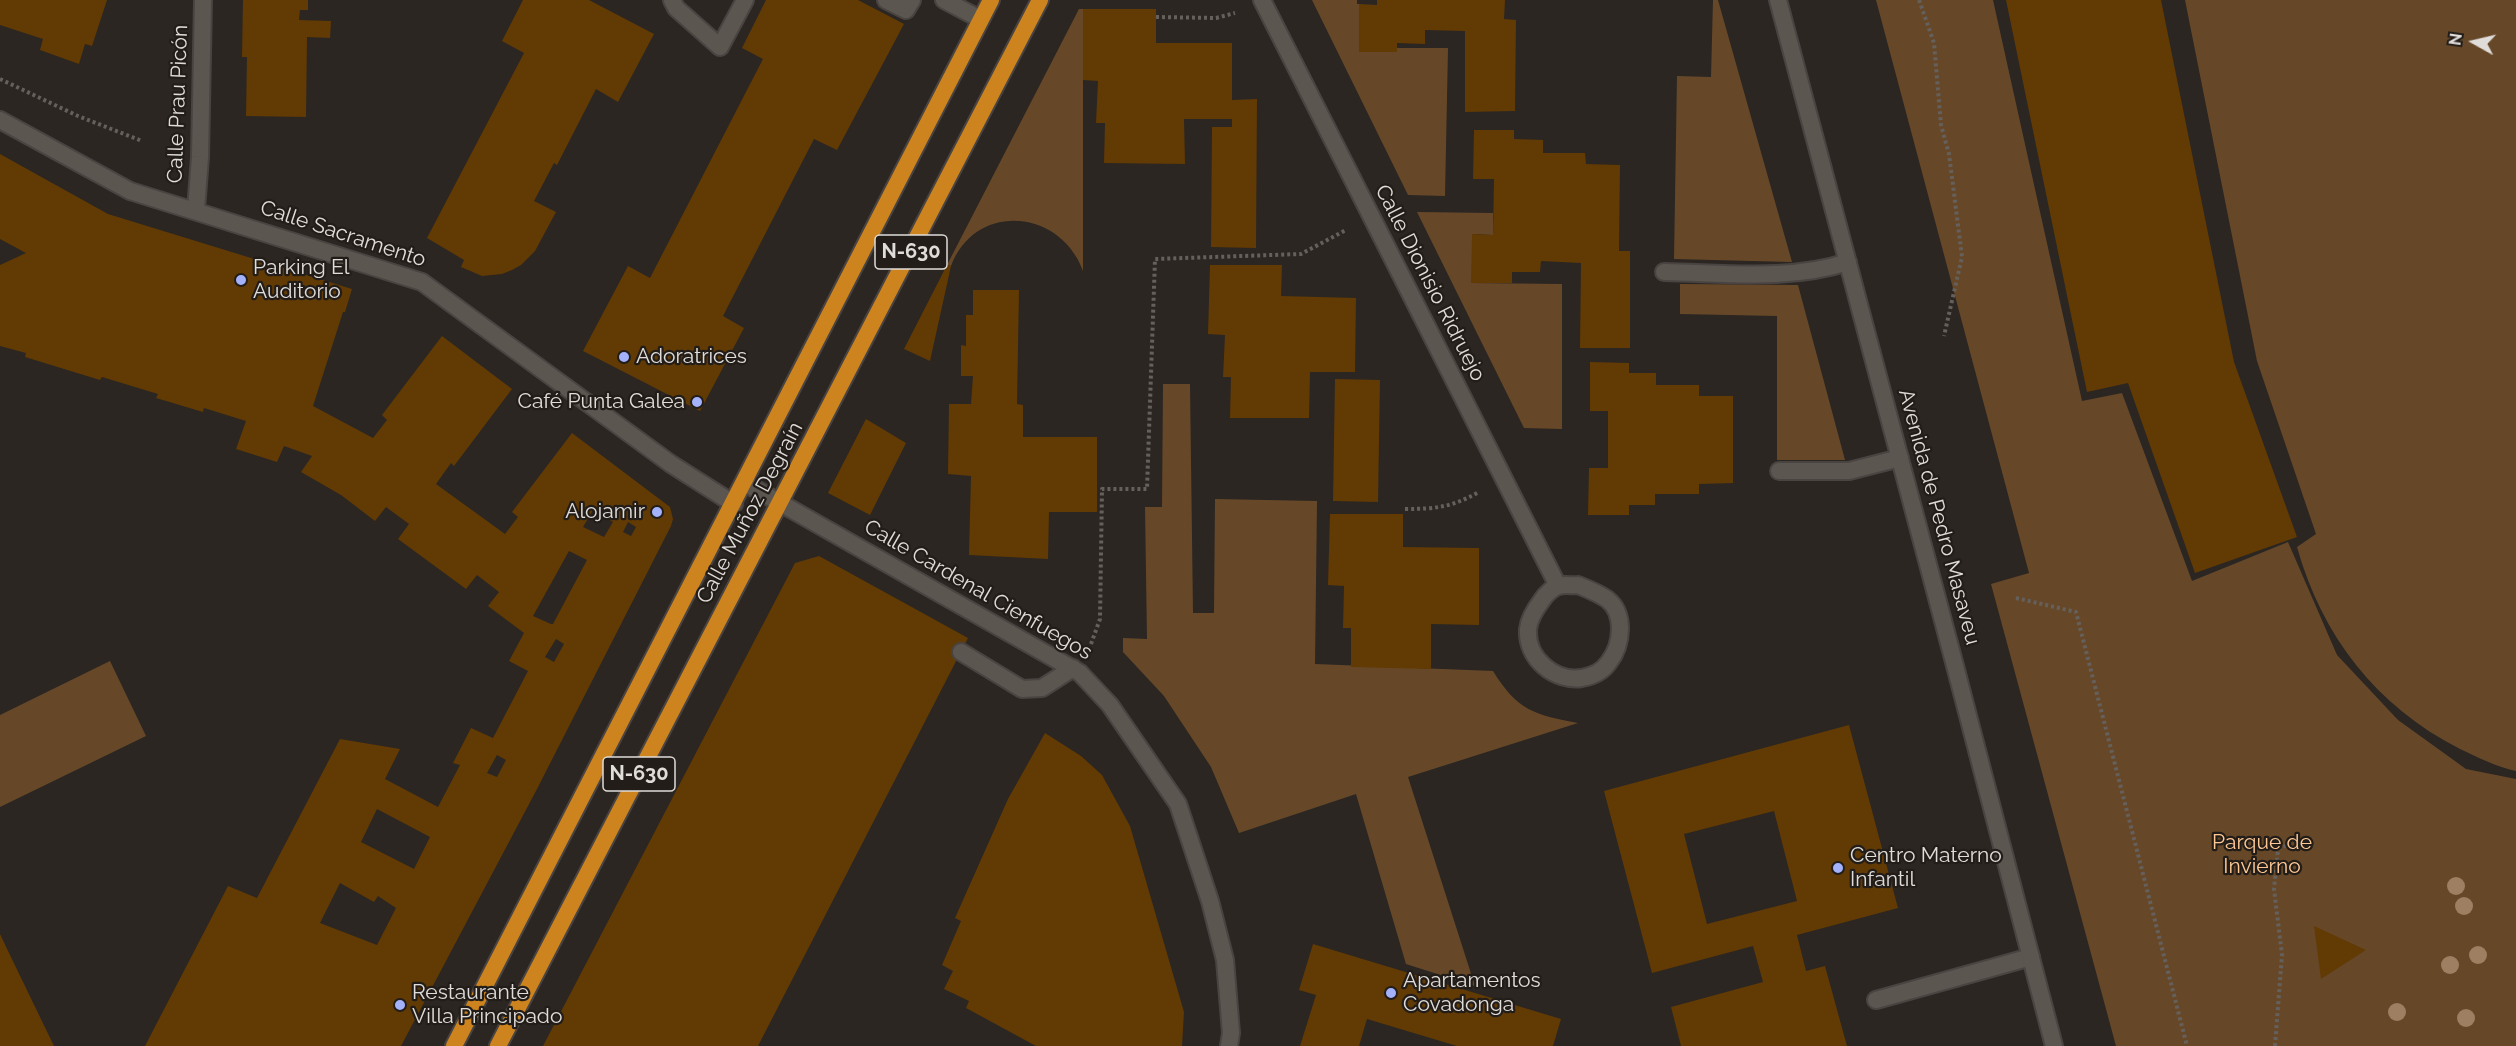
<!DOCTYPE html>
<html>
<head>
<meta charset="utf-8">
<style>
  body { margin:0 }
  #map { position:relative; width:2516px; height:1046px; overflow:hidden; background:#2b2622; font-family:Raleway,sans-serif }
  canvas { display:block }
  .north { position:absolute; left:2444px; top:12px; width:60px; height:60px; -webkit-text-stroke:4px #221d18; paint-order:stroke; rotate:278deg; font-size:16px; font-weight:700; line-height:24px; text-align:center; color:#e0dcd9 }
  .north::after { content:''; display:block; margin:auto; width:21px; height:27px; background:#e0dcd9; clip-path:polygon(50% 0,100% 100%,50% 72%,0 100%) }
</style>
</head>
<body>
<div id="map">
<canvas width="2516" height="1046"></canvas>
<div class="north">N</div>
</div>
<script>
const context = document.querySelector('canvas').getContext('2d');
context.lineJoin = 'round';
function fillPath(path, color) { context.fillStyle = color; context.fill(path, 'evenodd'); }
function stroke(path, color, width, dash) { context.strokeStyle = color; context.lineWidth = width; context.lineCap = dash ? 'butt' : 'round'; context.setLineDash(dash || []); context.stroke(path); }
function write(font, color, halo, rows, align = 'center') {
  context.font = font + ' Raleway,sans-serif'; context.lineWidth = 4.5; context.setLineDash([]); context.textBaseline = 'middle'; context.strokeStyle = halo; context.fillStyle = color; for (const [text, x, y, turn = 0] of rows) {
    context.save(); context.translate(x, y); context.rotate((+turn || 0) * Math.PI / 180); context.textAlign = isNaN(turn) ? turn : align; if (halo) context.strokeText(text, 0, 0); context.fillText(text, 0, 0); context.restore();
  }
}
fillPath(new Path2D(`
  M1312 0H1357V4H1359L1360 52H1397V48H1448L1445 196 1408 195Z
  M1713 0H1718L1792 262 1674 259 1677 76 1711 77Z
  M1876 0H1993L2082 401 2122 393 2192 581 2288 542 2337 655 2398 720 2466 769 2516 779V1046H2116L1991 584 2029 573Z
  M2185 0H2516V771C2497 767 2477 757 2460 749 2376 706 2322 636 2297 547L2316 534 2257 361Z
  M1079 9H1083V271C1060 208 975 202 951 266L947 265Z
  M1417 212 1493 213V235L1472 234V283L1562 284V429L1524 428Z
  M1680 284 1798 285 1845 460H1777V316L1680 314Z
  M1163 384H1190L1193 613H1214L1215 499 1317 501 1315 664 1493 671C1517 710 1534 715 1578 723L1408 777 1475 986 1406 964 1356 794 1239 833 1211 767 1164 696 1123 652V638L1147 639 1145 507H1162Z
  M110 661 146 736 0 807V715Z`), '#664829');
fillPath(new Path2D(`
  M0 0H107L92 46 85 44 79 64 40 50 43 39 0 25Z
  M243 0H308V10H300L299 20 331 21 330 38 307 37 306 117 246 116 247 57H242Z
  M523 0H589L654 34 618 102 596 89 557 165 554 163 534 201 556 212 535 251 521 265 512 270 502 274 482 276 461 267 464 260 427 238 524 53 502 41Z
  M766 0H858L904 24 837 150 814 139 723 316 744 328 700 411 583 351 628 266 650 278 763 59 742 48Z
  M1377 0H1505L1504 19 1516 20 1515 111 1465 112V31L1425 30V44L1397 43V52H1359V4L1377 5Z
  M2006 0H2161L2234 362 2297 537 2195 573 2128 383 2087 392Z
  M1083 9H1156V43H1232V100L1257 99 1256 248 1211 247 1212 127H1232V119H1184L1185 164 1104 163 1105 123H1096L1098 81 1083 80Z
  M1474 130H1514V139L1543 140V153H1585L1586 164 1620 165 1619 251H1630V348H1580L1581 263 1541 261 1540 272H1512V283H1471L1472 234 1493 235 1494 179H1473Z
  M0 154 108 214 352 289 345 312H343L313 406 373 438 387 420 382 415 442 336 512 389 454 466 451 463 436 484 505 534 518 517 512 512 572 433 670 507 673 519 671 526 537 789 401 1046H145L228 886 257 898 340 739 400 749 385 779 438 807 460 765 453 763 471 728 493 738 528 671 509 661 524 633 488 606 499 592 477 575 466 589 398 539 409 524 386 507 375 521 341 495 301 472 312 456 284 446 277 462 236 449 246 421 204 408 203 412 156 398 158 394 102 377 100 380 25 357 26 353 0 346V265L26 253 0 239ZM593 510 613 522 604 537 583 527ZM628 522 636 527 631 536 623 532ZM569 551 587 560 553 624H551L533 616ZM556 639 564 644 554 662 545 657ZM497 755 506 760 497 777 487 773ZM377 809 430 837 414 869 361 842ZM340 883 374 902 378 896 396 908 377 945 320 923Z
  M947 265 951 266 930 361 904 349Z
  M1210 265H1282L1281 296 1356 298 1355 372H1310L1309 418H1230L1231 377H1223L1225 335 1208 334Z
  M973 290H1019L1017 404 1023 405V437H1097V512H1049L1048 559 969 555 971 476 948 474 949 404H971L973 376H961V345L966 346V315H973Z
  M1590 362 1629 363V373H1656V385H1699V396H1733V483L1699 484V494H1655V505H1629V515H1588L1589 468H1608V411H1590Z
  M1335 379 1380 380 1378 502 1333 501Z
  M866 419 906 443 870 515 828 493Z
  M1330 514H1403V547L1479 548V625L1431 624V669L1351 667V628H1343L1344 586 1328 585Z
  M819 556 968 638 758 1046H543L795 563Z
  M1849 725 1898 908 1797 935 1806 971 1825 966 1847 1046H1681L1671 1007 1763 982 1753 946 1652 973 1604 791ZM1774 811 1797 901 1707 924 1684 834Z
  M1045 733 1081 756 1102 775 1130 826 1184 1012 1182 1046H1036L966 1008 969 1001 944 989 953 971 942 965 961 921 955 918 1008 799Z
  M2314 926 2366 950 2321 979Z
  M0 934 10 955 54 1046H0Z
  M1313 944 1561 1019 1553 1046H1457L1367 1019 1359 1046H1300L1316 995 1299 990Z`), '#623a04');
const service = new Path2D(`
  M1664 272C1725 273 1790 281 1848 262
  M1779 471H1849L1900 458
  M961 652 1022 689 1042 688 1073 668
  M1876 1000 2031 957`);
const pedestrian = new Path2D(`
  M1262 0 1558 586
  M1578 585C1588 589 1598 593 1607 599 1626 614 1622 645 1609 662 1603 671 1593 676 1582 678 1555 682 1526 659 1528 629 1529 619 1536 608 1542 600 1545 595 1553 587 1559 586 1565 584 1572 586 1578 585Z`);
const minor = new Path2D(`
  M672 0 676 8 720 47 745 0
  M886 0 906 10 912 0
  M944 0 980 19
  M1778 0 1954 662 2054 1046
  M0 120 130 191 422 282 671 464 734 504
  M196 210 200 157 203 0
  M745 483 1080 673 1110 705 1178 804 1210 901 1225 960 1231 1033 1229 1046`);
const trunk = new Path2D(`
  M454 1046 991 0
  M498 1046 1040 0`);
stroke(service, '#494441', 20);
stroke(pedestrian, '#494441', 20);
stroke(minor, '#494441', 20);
stroke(trunk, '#494441', 20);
stroke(new Path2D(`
  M1919 0 1934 43 1941 125 1949 154 1962 257 1944 336
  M1156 17 1216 18 1235 13
  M0 79 78 116 142 141
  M1405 509C1436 509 1452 507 1479 492
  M2016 598 2076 612 2187 1046
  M1091 644 1100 619 1102 489H1147L1155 259 1301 254 1346 230
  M2275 1046 2282 955 2274 889 2278 849 2290 844`), '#65605c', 4, [3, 3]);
stroke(service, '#5c5651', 16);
stroke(pedestrian, '#5c5651', 16);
stroke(minor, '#5c5651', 16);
stroke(trunk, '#ce841e', 16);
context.fillStyle = '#9f7f61';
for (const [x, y] of [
  [2456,886],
  [2464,906],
  [2478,955],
  [2450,965],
  [2397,1012],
  [2466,1018]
]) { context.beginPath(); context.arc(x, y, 9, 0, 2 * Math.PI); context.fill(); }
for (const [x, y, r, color] of [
  [241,280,6,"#a4b2fc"],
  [624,357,6,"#a4b2fc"],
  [697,402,6,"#a4b2fc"],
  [657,512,6,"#a4b2fc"],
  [1838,868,6,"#a4b2fc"],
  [1391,993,6,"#a4b2fc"],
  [400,1005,6,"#a4b2fc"]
]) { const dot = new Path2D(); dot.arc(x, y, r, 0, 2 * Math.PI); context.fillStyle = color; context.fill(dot); stroke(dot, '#221d18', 2); }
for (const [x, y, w] of [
  [911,252,72],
  [639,774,72]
]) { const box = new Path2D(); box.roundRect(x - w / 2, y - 17, w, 34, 4.5); context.fillStyle = '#221d18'; context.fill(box); stroke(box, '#e0dcd9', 1.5); }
write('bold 20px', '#e0dcd9', null, [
  ["N-630",911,252],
  ["N-630",639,774]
]);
write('21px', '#e0dcd9', '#221d18', [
  ["Calle Prau Picón",178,104,-88],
  ["Calle Sacramento",343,234,18],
  ["Calle Dionisio Ridruejo",1430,283,63],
  ["Calle Muñoz Degraín",750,513,-62],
  ["Avenida de Pedro Masaveu",1939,517,75],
  ["Calle Cardenal Cienfuegos",978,590,30]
]);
write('21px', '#e0dcd9', '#221d18', [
  ["Parking El",253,268],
  ["Auditorio",253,292],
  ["Adoratrices",636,357],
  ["Café Punta Galea",685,402,"right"],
  ["Alojamir",645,512,"right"],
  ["Centro Materno",1850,856],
  ["Infantil",1850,880],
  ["Apartamentos",1403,981],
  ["Covadonga",1403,1005],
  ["Restaurante",412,993],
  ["Villa Principado",412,1017]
], 'left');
write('21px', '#fec894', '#221d18', [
  ["Parque de",2262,843],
  ["Invierno",2262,867]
]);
</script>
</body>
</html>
